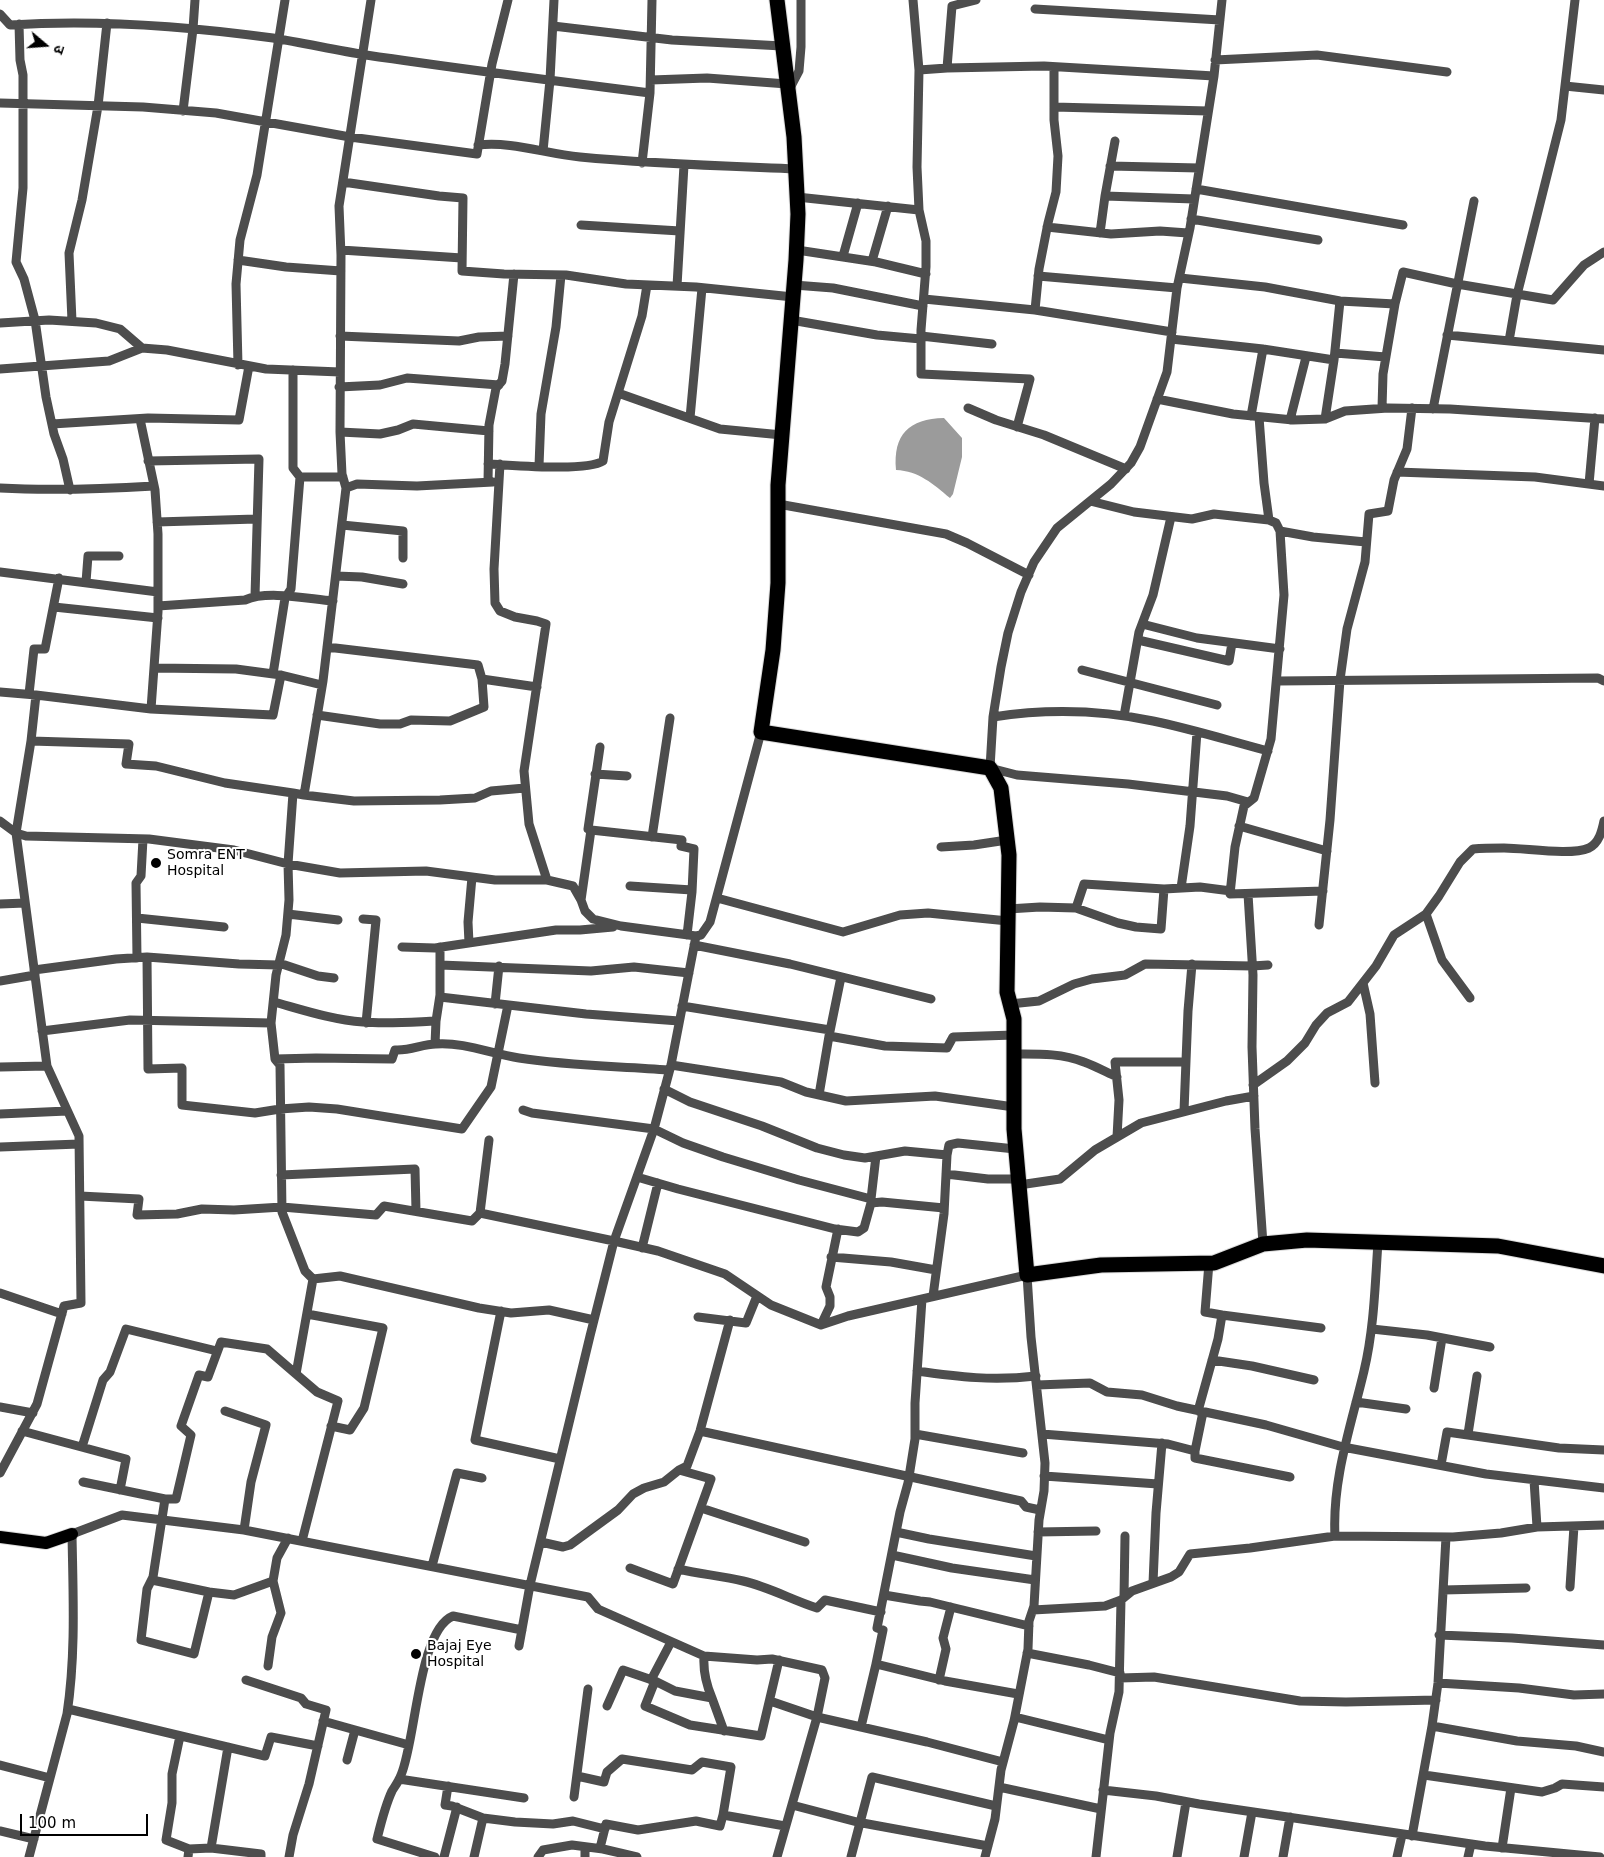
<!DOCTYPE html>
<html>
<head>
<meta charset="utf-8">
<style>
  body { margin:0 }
  #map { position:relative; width:1604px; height:1857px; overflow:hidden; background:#fff; font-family:"DejaVu Sans","Noto Sans Devanagari",sans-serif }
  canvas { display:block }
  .north { position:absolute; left:20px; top:20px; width:50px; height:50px; -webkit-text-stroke:4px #fff; paint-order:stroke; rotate:108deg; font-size:14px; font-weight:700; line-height:20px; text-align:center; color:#000 }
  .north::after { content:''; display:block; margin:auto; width:18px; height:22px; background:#000; clip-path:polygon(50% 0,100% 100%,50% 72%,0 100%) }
  .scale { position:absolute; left:20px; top:1814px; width:128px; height:22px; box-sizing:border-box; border:2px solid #000; border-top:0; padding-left:6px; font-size:15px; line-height:18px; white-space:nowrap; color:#000; -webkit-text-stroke:4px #fff; paint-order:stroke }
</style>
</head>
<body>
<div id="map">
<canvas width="1604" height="1857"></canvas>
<div class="north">उ</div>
<div class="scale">100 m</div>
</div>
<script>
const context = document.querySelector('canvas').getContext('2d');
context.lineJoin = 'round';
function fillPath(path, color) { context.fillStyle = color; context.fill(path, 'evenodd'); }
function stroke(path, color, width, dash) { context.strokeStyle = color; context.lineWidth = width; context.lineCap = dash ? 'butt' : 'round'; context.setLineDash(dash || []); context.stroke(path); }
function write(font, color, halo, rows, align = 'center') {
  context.font = font + ' "DejaVu Sans",sans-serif'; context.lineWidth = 4; context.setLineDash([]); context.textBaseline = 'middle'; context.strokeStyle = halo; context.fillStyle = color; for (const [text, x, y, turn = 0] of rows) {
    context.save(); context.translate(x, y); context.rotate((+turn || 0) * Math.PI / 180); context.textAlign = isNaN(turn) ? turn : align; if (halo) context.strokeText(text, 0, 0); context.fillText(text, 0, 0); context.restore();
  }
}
fillPath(new Path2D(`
  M944 418 962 438V457L953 494 950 498C933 484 919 471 896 470 893 434 909 419 944 418Z`), '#9b9b9b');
const major = new Path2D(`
  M0 1537 46 1543 72 1534`);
const highway = new Path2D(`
  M777 0 794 137 798 214 796 260 778 485V583L773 650 761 732 990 768 1001 788 1009 855 1007 992 1014 1019V1129L1027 1275 1101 1265 1214 1263 1263 1244 1307 1240 1498 1246 1604 1266`);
stroke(major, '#dbdbdb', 14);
stroke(highway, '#dbdbdb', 17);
stroke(new Path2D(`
  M1222 0 1214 76 1190 228 1177 288 1167 372 1140 447 1131 463 1111 484 1057 528 1034 562 1021 592 1008 633 1001 667 993 717 990 768 1017 775 1128 784 1227 796 1248 802
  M1035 9 1220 20
  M0 14 10 25C98 19 186 26 273 38 304 43 335 50 366 55 461 69 555 81 650 93
  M19 24 20 60 23 75V188L16 262 24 279 35 320 46 397 54 434 63 459 70 490
  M553 26 672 40 782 46
  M1215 60 1317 55 1447 72
  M947 68 1044 66 1214 76
  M919 70 947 68 952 6 976 0
  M651 80 707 78 787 84
  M1565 86 1604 90
  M789 90 799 71 801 47V0
  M0 103 143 107 216 113 350 137 477 154 492 64 508 0
  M1054 107 1208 111
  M183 111 193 29 195 0
  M1115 141 1105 196 1194 199
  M478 145C512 141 546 154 580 157 652 164 724 166 796 169
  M543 151 550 80 554 0
  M642 163 650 93 652 0
  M1110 166 1199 168
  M343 182 439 196 463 198 462 271 504 274 566 275 626 284 696 287 793 297
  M1196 189 1403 225
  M797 197 919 210 917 167 919 70 913 0
  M919 210 926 241V267L921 330V374L1030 379 1017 427
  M1191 219 1318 240
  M581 225 680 231
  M1047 227 1111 234 1160 231 1188 233
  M1100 233 1105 196
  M341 250 462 258
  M797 250 876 262 926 274
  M843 256 858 203
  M238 260 286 267 341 271
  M872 261 888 206
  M1038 276 1177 288
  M1180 278 1265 287 1340 301 1395 304 1403 272 1457 284 1553 300 1584 265 1604 252
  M794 285 833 288 923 306
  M677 286 684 165
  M924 299 1035 310 1172 332
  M1035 310 1039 269 1048 223 1056 192 1058 156 1054 120V68
  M791 320 877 335 921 339
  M72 321 69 253 82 200 98 106 107 23
  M0 323 49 320 96 323 120 329 142 348 167 350 266 369 340 372
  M1447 335 1604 350
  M340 336 459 341 479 337 508 336
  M921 336 992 344
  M1171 339 1263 349 1334 360 1325 419
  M1509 341 1517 295 1561 120 1575 0
  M1335 353 1386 357
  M1334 360 1340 301
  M238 365 236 284 240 240 257 175 285 0
  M0 369 109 361 142 348
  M293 370V468L300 477
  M339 387 380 385 407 378 499 385
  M618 393 720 429 782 435
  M1157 399 1233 414 1293 420 1325 419 1345 411 1388 408 1450 409 1604 419
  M968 408 996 420 1044 435 1126 469
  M1382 408 1383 374 1395 304
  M1433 409 1474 201
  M1251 416 1263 349
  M1259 417 1264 483 1269 520
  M690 418 702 288
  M1290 420 1306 357
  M52 424 148 418 239 420 249 366
  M340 432 380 434 398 430 413 424 489 431
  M148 461 259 459 255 596
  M488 464C512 465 586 472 603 461L609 422 642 316 647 285
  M500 464 494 569 495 603 500 611 515 617 537 621 546 624 524 771 529 824 547 880
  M539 466 541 414 556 327 561 275
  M1397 472 1535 477 1604 486
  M488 482 489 425 496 388 502 381 505 364 514 274
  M1589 484 1595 418
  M0 488C52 491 103 489 154 486
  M346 488 357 484 417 486 493 482
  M1090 501 1134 512 1192 519 1214 514 1269 520 1276 523 1280 531 1313 537 1366 542
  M778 504 946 534 967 543 1029 575
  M157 522 256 519
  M342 525 403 531V558
  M1280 531 1284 595 1271 739 1254 798 1244 806 1235 847 1230 894 1323 891
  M0 572 158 592
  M336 576 362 577 403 584
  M86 582 88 556H119
  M158 606 245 600C268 590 308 599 333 601
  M54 607 158 618
  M1142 624 1197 638 1280 649
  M1138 640 1229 661 1232 643
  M327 647 478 665 482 679 537 687
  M154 668 236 669 281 675 322 685
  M1082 670 1217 705
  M273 674 285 598 291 589 300 477H343
  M1278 681 1598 678 1604 681
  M0 692 36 695 151 709 158 612V534L155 490 140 419
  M29 694 34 649H45L59 578
  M151 709 273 715 281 675
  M317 715 380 724H400L411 720 450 721 484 707 482 679
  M1124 716 1139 632 1153 595 1171 517
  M993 717C1045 709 1101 710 1153 721 1192 729 1230 741 1268 751
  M31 741 129 744 126 764 156 766 225 783 293 793
  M595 774 627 776
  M304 795 354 801 440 800 475 798 491 791 525 788
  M0 821 16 833 26 836 149 839 234 850 288 864 340 873 426 871 495 880H547L573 886 581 900 585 911 593 919 621 926 696 936 701 935 710 922 761 732
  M1239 826 1327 851
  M591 830 588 829 600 747
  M652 837 670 718
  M941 847 974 845 1007 840
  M630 886 692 890
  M1181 888 1190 826 1197 732
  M1248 894 1253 975 1252 1047 1255 1129 1263 1244
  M717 898 843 932 900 915 928 913 1008 921
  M581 900 591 830 682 840 681 846 694 849 692 892 687 935
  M0 904 25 903
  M1076 908 1084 884 1164 889 1200 887 1231 891
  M1008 909 1040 907 1076 908 1118 923 1136 927 1161 929 1164 889
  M288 914 338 920
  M1426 914 1442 960 1470 998
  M137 918 224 927
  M363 919 376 920 366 1023
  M1319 925 1330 820 1340 680 1347 629 1365 562 1369 514 1388 511 1394 480 1407 449 1412 408
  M469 943 468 922 472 877
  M694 945 790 964 931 999
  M402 947 435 948 556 930H580L613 927
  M147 957 148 1069 182 1068V1105L255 1113 280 1109 309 1107 337 1109 462 1129 491 1087 508 1005
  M137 958 136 883 141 876 143 839
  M279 963 318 976 334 978
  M440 965 591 971 634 967 689 973
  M34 970 116 959 147 957 239 964 279 965
  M841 977 829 1036 885 1046 947 1048 953 1037 1014 1035
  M0 981 35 975
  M1363 983 1370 1014 1375 1083
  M440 997 586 1014 679 1021
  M274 1002C303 1010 333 1020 363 1022 387 1024 412 1022 436 1021
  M495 1004 499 966
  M1010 1004 1039 1001 1074 984 1092 979 1125 975 1145 964 1252 966 1268 965
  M682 1006 830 1030
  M42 1031 130 1020 271 1023
  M435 1044 436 1021 440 995V947
  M1014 1054C1037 1054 1061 1053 1084 1062 1095 1066 1106 1072 1117 1077
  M275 1059 316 1058 392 1059 395 1050C411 1051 422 1044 436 1044 464 1042 492 1054 519 1058 569 1066 619 1066 669 1070
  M671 1065 781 1082 806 1092 846 1101 935 1096 1014 1107
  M0 1067 47 1066
  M1253 1085 1287 1061 1305 1043 1316 1025 1327 1013 1348 1002 1376 966 1394 935 1426 914 1439 896 1460 862 1473 849C1484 848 1494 848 1504 848 1526 848 1570 856 1589 848 1599 843 1602 831 1604 821
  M664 1089 690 1102 762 1126 817 1148 844 1155 865 1158 905 1151 947 1155 949 1145 958 1143 1015 1149
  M819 1095 829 1036
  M523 1110 532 1113 654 1129 683 1143 723 1157 799 1180 871 1199V1203
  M1184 1111 1188 1011 1192 964
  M0 1114 67 1111
  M1117 1137 1119 1100 1115 1062H1186
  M0 1147 79 1144
  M946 1174 988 1179H1018
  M281 1175 415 1169 416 1211
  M637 1177 678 1189 835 1229 858 1232 864 1228 871 1203 882 1202 944 1208
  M1019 1185 1060 1179 1095 1150 1141 1123 1226 1101 1254 1096
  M80 1196 139 1199 137 1215 177 1214 202 1209 234 1210 282 1207 376 1215 384 1206 472 1221 480 1213 614 1241 658 1251 725 1274 771 1305 821 1325 848 1316 1027 1275 1031 1337 1045 1463 1044 1491 1039 1520 1034 1606 1029 1621 1028 1649 1014 1721 1001 1770 995 1819 985 1857
  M871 1199 876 1156
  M480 1213 489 1140
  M642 1248 658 1183
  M831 1257 891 1262 936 1270
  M1209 1263 1205 1312 1222 1315
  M313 1279 340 1276 479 1308 511 1313 549 1310 594 1320
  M0 1293 62 1314
  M933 1296 944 1214 947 1155
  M501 1311 475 1440 560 1459
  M307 1314 383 1328 364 1408 350 1430 331 1426
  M698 1317 746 1323 757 1296
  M821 1325 830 1306V1297L826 1287 838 1229
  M1372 1329 1427 1335 1490 1347
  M1212 1360 1252 1366 1314 1380
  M917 1371C959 1377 993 1381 1036 1376
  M1037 1385 1090 1383 1107 1392 1142 1395 1177 1406 1266 1425 1343 1447 1486 1474 1604 1488
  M1434 1388 1442 1338
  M1356 1402 1406 1409
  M0 1407 33 1413
  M225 1411 266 1425 251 1482 244 1530
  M1198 1411 1218 1339 1222 1315 1321 1328
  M22 1431 126 1459 120 1490
  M700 1431 1021 1501 1026 1507 1040 1510
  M915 1434 1023 1453
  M1042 1434 1168 1444 1195 1451 1203 1412
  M1468 1434 1477 1376
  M82 1447 103 1380 110 1372 126 1329 217 1351
  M1195 1451V1458L1290 1477
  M1441 1465 1447 1432 1559 1448 1604 1450
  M0 1473 37 1404 64 1306 81 1303 79 1136 47 1066 16 833 31 741 36 695
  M1044 1476 1158 1484
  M1534 1480 1537 1527
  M83 1482 165 1499
  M701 1508 805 1542
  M896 1532 929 1539 1036 1556
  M1038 1532 1096 1531
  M1335 1536C1332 1479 1351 1426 1364 1371 1374 1329 1375 1286 1378 1242
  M302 1541 338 1401 317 1392 296 1374 313 1279 305 1271 282 1212 280 1065 275 1059 271 1023 276 975 286 935 289 900 288 864 293 793 304 795 323 681 346 488 342 474 340 432 341 255 339 206 371 0
  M541 1542 563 1547 570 1545 618 1510 633 1494 644 1488 664 1482 679 1470 687 1466 700 1431 730 1320
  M892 1555 952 1568 1035 1580
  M432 1566 457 1473 482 1478
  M630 1568 673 1584 711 1479 679 1470
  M678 1569C700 1574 722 1576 743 1581 769 1587 792 1600 817 1608L825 1600 881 1612
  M152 1580 209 1592
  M273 1581 234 1595 209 1592 194 1654 141 1640 147 1589 153 1577 165 1499H176L191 1435 181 1426 199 1375 208 1377 221 1342 267 1349 296 1374
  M1153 1583 1156 1513 1162 1443
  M1570 1587 1574 1526
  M1443 1590 1526 1588
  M884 1595 920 1601 930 1602 1029 1626
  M1124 1597 1125 1536
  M1033 1610 1105 1606 1121 1600 1132 1591 1171 1577 1179 1572 1190 1554 1250 1548 1335 1536 1453 1537 1501 1533 1537 1527 1604 1525
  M1439 1635 1512 1638 1604 1645
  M519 1646 530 1585 590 1336 614 1241 654 1129 671 1065 696 936
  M1027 1653 1089 1665 1120 1673
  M704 1656C703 1672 706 1684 712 1698
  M876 1664 883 1630 877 1628 900 1512 908 1483 915 1439V1403L922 1299
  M268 1666 272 1637 281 1613 273 1581 277 1558 288 1538
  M1120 1678 1154 1677 1300 1701 1346 1702 1436 1700
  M246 1680 301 1698 306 1704 326 1710 309 1784 293 1835 289 1857
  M651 1680 671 1642
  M939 1680 946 1649 943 1638 951 1607
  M655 1681 645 1706 690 1725 761 1736 779 1660
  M1438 1683 1519 1688 1574 1695 1604 1694
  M770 1701 817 1717 927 1742 1003 1762
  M607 1706 623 1670 655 1681 675 1691 712 1698 724 1731
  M68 1709 265 1756 271 1737 318 1746
  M1015 1717 1109 1740
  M323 1721 409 1745
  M1432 1726 1517 1741 1576 1746 1604 1752
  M861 1727 876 1664 945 1681 1018 1694
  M180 1736 172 1774V1803L166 1840 189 1849
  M347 1760 355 1730
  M0 1765 50 1778
  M1424 1775 1542 1792 1555 1788 1562 1784 1604 1787
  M577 1776 604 1782 607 1772 622 1759 692 1770 702 1762 731 1767 723 1815
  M399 1779 524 1798
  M448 1786 445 1805 452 1806 483 1818 515 1822 553 1824 573 1821 605 1829
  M999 1787 1101 1809
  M1103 1790 1156 1796 1199 1804 1485 1846 1600 1857
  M574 1797 588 1689
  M792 1805 857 1822 988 1846
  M0 1831 34 1839
  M1412 1836 1432 1726 1438 1683 1446 1537
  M211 1848 261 1854V1857
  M600 1848 606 1824 638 1830 696 1821 720 1826 723 1815 785 1826
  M1502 1848 1511 1788
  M29 1857 67 1714C76 1654 73 1594 72 1534L122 1515 244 1530 588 1597 598 1609 704 1656 757 1660 772 1659 822 1670 825 1678 817 1717 777 1857
  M188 1857 189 1849 211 1848 228 1747
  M435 1857 377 1839C381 1823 385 1806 392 1791 395 1786 399 1781 401 1775 416 1741 418 1630 453 1616L522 1630
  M444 1857 457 1807
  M474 1857 483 1818
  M538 1857 543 1850 572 1845 603 1849 637 1857
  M585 1857V1847
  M851 1857 872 1777 996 1806
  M1096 1857 1110 1733 1119 1692 1121 1600
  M1177 1857 1186 1802
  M1244 1857 1252 1812
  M1283 1857 1290 1817
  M1397 1857 1402 1835
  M1468 1857 1471 1844`), '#4d4d4d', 9);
stroke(major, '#000', 12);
stroke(highway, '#000', 15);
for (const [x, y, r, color] of [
  [156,863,6,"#000"],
  [416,1654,6,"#000"]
]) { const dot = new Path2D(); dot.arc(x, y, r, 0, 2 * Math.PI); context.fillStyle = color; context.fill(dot); stroke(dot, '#fff', 2); }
write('14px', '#000', '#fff', [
  ["Somra ENT",167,855],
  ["Hospital",167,871],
  ["Bajaj Eye",427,1646],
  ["Hospital",427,1662]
], 'left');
</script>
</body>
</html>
